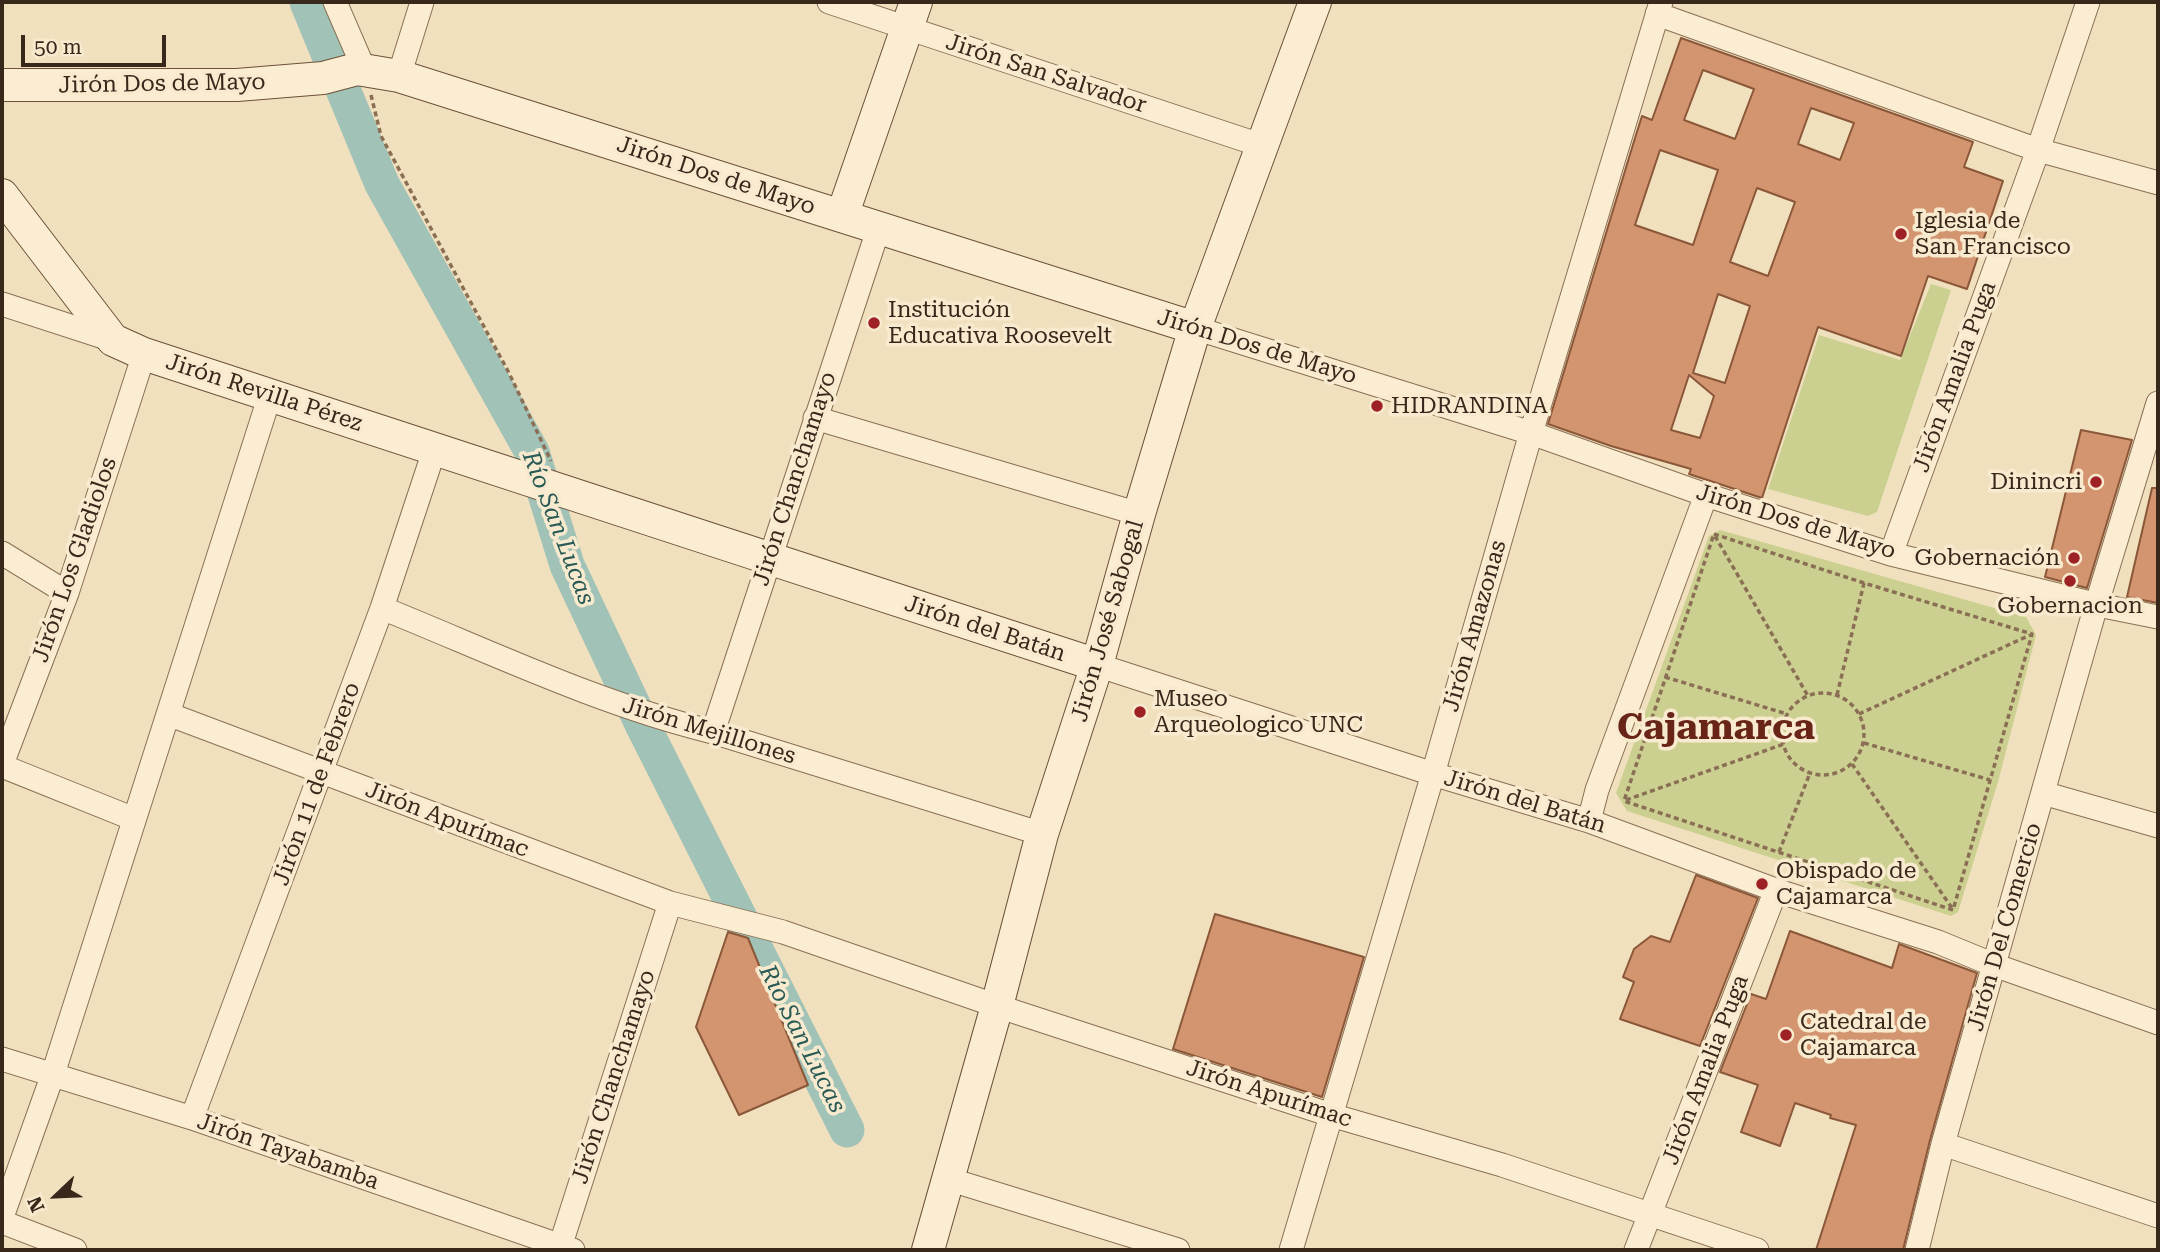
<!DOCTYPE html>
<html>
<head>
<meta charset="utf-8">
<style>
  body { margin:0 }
  #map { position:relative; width:2160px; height:1252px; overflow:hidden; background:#f1e0bd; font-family:"Roboto Serif",serif }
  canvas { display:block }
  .frame { position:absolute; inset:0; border:4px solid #38281b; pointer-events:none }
  .north { position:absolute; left:21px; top:1161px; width:70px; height:70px; -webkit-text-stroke:5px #f8eace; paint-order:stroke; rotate:247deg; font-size:19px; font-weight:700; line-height:28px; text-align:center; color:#38281b }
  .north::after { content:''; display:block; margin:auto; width:24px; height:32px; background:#38281b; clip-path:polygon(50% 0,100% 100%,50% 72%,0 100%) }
  .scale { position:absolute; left:21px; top:35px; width:145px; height:32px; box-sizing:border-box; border:4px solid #38281b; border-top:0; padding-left:9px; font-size:21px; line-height:24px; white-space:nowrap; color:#38281b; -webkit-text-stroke:5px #f8eace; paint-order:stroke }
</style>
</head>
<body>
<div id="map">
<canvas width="2160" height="1252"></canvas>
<div class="frame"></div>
<div class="north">N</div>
<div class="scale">50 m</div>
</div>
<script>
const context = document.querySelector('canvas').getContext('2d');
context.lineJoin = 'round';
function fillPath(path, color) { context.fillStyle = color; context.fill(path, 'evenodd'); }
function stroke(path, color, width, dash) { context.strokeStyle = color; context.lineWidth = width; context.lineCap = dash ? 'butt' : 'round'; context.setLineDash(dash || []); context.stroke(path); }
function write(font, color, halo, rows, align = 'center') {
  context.font = font + ' "Roboto Serif",serif'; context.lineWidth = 7; context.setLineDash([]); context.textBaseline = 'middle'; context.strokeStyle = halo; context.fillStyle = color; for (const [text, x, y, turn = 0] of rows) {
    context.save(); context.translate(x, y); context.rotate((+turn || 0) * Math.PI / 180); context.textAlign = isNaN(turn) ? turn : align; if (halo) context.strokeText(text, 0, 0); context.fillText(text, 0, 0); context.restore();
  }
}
fillPath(new Path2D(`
  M1931 284 1951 290 1877 512 1868 516 1768 489 1819 335 1900 360Z
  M1720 530 2026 617 2036 635 1998 782 1958 912 1951 916 1627 811 1616 793 1709 536Z`), '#cbd091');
stroke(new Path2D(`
  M307 2 382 184 532 452 567 565 642 724 847 1130`), '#a1c2b7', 35);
const building = new Path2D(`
  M1681 38 1973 142 1964 167 2003 181 1967 289 1928 276 1901 356 1818 327 1762 498 1689 474 1691 469 1611 446 1548 424 1635 138 1642 116 1652 120ZM1703 70 1754 89 1735 139 1684 120ZM1811 108 1854 123 1840 160 1798 144ZM1660 150 1718 170 1693 245 1635 225ZM1757 188 1795 202 1768 276 1730 262ZM1718 294 1750 306 1725 383 1693 373ZM1689 375 1714 396 1700 438 1671 430Z
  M2081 430 2132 440 2087 588 2045 577Z
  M2152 488H2158V603L2127 597Z
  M1696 875 1758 898 1700 1046 1620 1019 1634 982 1623 977 1634 949 1651 936 1670 942Z
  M1215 914 1364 957 1322 1097 1173 1049Z
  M1790 931 1892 968 1899 944 1977 973 1930 1140 1903 1250H1816L1856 1125 1830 1118 1831 1115 1795 1103 1780 1146 1741 1132 1758 1085 1720 1072 1751 994 1766 999Z
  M728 932 748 938 808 1085 739 1115 696 1027Z`);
fillPath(building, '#d29570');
stroke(building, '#8b5739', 2);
const street = new Path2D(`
  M335 2 364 69
  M829 2 1263 146
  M1657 14 2038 150 2158 183
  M399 76 422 2
  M2 304 113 340
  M1195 328 1531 433 1706 495 1891 554 2098 605 2158 617
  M815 418 1139 514
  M2 553 67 593
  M1891 554 2038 150 2088 2
  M382 608C491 652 599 704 713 732L1042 834
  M1097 665 1433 774 1589 821 1781 892 1938 942 1994 965 2158 1023
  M168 714 670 903 783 932 997 1006 1331 1115 1502 1165 1757 1250
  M713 732 879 227
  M2 764 67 593 144 354
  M2 766 134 819
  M2043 793 2158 826
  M1589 821 1597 790 1706 495
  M2 1059 192 1118 573 1250
  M192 1118 382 608 435 448
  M1943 1144 2158 1216
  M948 1179 1178 1250
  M2 1217 53 1074 270 395
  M2 1222 75 1250
  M559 1250 670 903
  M1291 1250 1433 774 1531 433 1661 2
  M1636 1250 1776 890
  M1917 1250 1943 1144 2093 616 2158 403`);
const secondary = new Path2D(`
  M2 85H237L323 78 357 69 399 76 1195 328
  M2 195 113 340 144 354C462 458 779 562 1097 665
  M842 216 916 2
  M928 1250 997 1006 1042 834 1097 665 1139 514 1195 328 1315 2`);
stroke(street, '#8a6f55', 25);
stroke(secondary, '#6c5038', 34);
stroke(new Path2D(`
  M371 95 381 136 509 373 551 461
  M1714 534 1864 583 2032 634 1953 910 1624 801Z
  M1715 536 1808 696
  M1665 677 1787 714
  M1782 734a41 41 0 1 1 82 0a41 41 0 1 1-82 0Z
  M1837 695 1864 583
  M1859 714 2030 635
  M1864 743 1990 780
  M1852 764 1952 908
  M1626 800 1784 744
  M1779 852 1810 773`), '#8a6f55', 3.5, [5, 3.5]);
stroke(street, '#fbedd1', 23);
stroke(secondary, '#fbedd1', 32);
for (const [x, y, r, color] of [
  [1901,234,7,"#9e2126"],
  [874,323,7,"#9e2126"],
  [1377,406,7,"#9e2126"],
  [2096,482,7,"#9e2126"],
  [2074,558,7,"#9e2126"],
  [2070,581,7,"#9e2126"],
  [1140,712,7,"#9e2126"],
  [1762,884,7,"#9e2126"],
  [1786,1035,7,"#9e2126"]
]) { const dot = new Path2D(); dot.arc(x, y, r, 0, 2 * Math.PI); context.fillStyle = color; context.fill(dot); stroke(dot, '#f8eace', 2.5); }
write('23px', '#38281b', '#f8eace', [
  ["Jirón San Salvador",1046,74,18],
  ["Jirón Dos de Mayo",162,84,-1],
  ["Jirón Dos de Mayo",716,176,18],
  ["Jirón Dos de Mayo",1257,347,17],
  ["Jirón Amalia Puga",1955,377,-70],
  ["Jirón Revilla Pérez",264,393,18],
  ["Jirón Chanchamayo",795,479,-72],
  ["Jirón Dos de Mayo",1796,522,17],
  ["Jirón Los Gladiolos",75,560,-71],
  ["Jirón José Sabogal",1108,621,-74],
  ["Jirón Amazonas",1475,626,-74],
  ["Jirón del Batán",985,629,18],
  ["Jirón Mejillones",709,731,17],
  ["Jirón 11 de Febrero",317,784,-70],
  ["Jirón del Batán",1525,802,17],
  ["Jirón Apurímac",447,820,21],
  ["Jirón Del Comercio",2005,927,-74],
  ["Jirón Amalia Puga",1706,1070,-69],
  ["Jirón Chanchamayo",614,1077,-72],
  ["Jirón Apurímac",1269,1094,18],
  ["Jirón Tayabamba",288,1152,19]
]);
write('23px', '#38281b', '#f8eace', [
  ["Iglesia de",1915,221],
  ["San Francisco",1915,247],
  ["Institución",888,310],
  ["Educativa Roosevelt",888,336],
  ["HIDRANDINA",1391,406],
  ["Dinincri",2082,482,"right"],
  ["Gobernación",2060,558,"right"],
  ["Gobernacion",2070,606,"center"],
  ["Museo",1154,699],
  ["Arqueologico UNC",1154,725],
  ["Obispado de",1776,871],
  ["Cajamarca",1776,897],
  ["Catedral de",1800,1022],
  ["Cajamarca",1800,1048]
], 'left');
write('italic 24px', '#295a55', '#f8eace', [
  ["Río San Lucas",558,528,69],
  ["Río San Lucas",802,1039,63]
]);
write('bold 37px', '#682517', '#f8eace', [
  ["Cajamarca",1716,728]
]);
</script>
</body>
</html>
